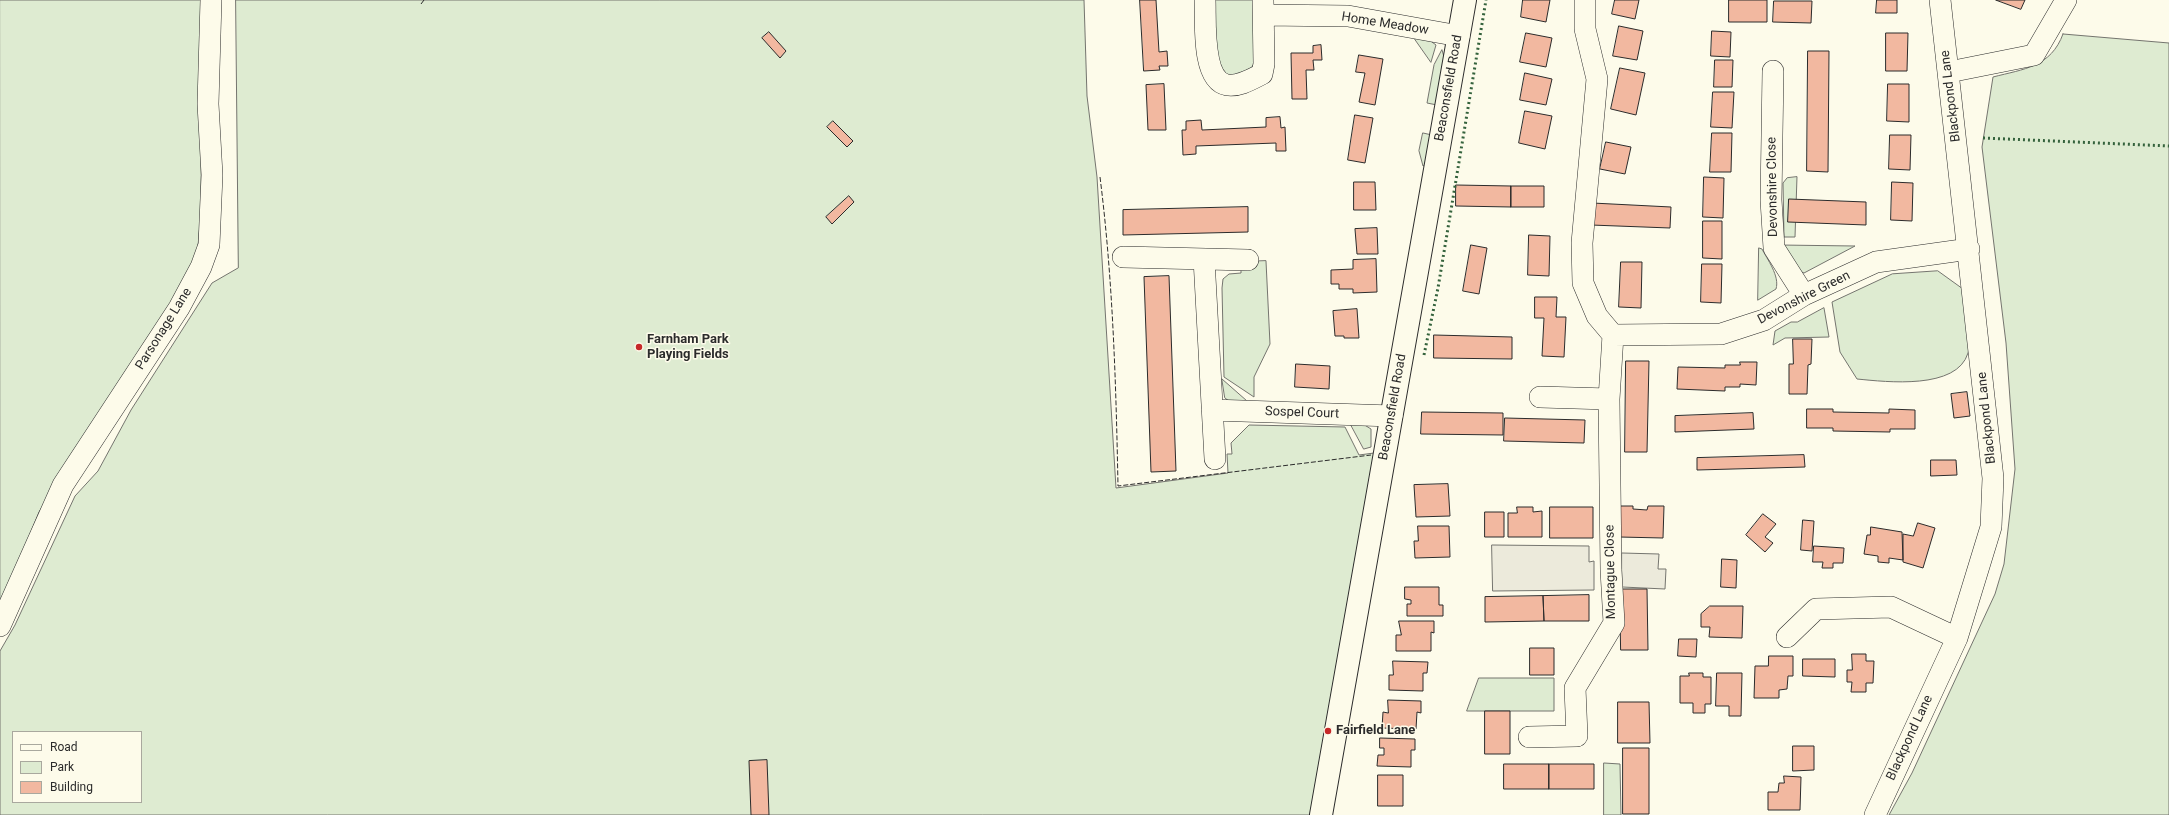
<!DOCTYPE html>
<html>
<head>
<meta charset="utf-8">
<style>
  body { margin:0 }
  #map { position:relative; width:2169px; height:815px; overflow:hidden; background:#fdfbea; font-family:Roboto,sans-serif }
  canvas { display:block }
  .legend { position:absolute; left:12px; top:731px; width:130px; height:72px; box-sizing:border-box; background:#fdfbea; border:1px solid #a9a89e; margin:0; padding:5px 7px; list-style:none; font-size:12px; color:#2b2b2b }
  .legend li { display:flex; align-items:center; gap:8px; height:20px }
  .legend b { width:20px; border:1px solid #a9a89e }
</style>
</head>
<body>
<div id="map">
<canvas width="2169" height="815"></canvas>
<ul class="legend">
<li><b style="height:5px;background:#fdfbea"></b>Road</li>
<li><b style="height:11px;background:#deebd1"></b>Park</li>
<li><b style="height:11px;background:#f2b8a0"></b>Building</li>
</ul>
</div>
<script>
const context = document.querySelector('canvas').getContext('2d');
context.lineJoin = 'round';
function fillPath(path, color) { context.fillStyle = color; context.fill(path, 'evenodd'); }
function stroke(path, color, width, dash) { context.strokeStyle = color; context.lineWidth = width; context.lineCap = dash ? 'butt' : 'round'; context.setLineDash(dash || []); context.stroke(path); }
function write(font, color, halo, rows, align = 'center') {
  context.font = font + ' Roboto,sans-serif'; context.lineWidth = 3; context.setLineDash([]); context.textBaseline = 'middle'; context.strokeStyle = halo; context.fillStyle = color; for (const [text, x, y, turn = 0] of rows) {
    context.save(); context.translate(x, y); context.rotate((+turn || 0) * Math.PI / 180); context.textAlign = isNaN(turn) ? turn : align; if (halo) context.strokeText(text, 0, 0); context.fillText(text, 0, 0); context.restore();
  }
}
const green = new Path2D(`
  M0 0H202L201 213 197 257 179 291 39 512 0 609Z
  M236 0H1084L1087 96 1097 177 1116 488 1228 473 1227 454H1232L1231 443 1249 425 1345 427 1359 455 1374 453 1310 815H0V651L15 625 75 496 98 471 131 410 212 283 238 268ZM13 732H141V802H13Z
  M1213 0H1254V64L1249 71 1229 78 1215 64Z
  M2063 34 2169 43V815H1889L1912 773 1995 594 2004 564 2015 469 2006 343 1982 147 1993 77C2024 69 2051 67 2063 34Z
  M1412 35 1428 39 1436 45 1431 62Z
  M1442 50 1445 60 1437 105 1427 103 1434 65Z
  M1423 133 1432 135 1428 164 1423 166 1419 151Z
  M1797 177 1795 237H1784L1783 183 1787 178Z
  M1779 245 1855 246 1804 273 1792 268Z
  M1759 248 1762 249C1767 259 1780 276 1776 289L1758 300Z
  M1266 261 1270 344 1254 377V397L1224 377 1222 288 1223 279 1229 274 1241 273V262Z
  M1938 271 1963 289C1964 300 1971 346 1968 353 1957 390 1887 382 1857 379L1840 352 1832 302 1892 274Z
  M1824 308 1829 337 1785 338 1773 345 1775 331 1791 322H1797Z
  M1222 379 1255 408 1235 406 1225 398Z
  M1350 423 1363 424 1371 429V447L1364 449Z
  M1479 678H1554V711H1467Z
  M1604 763 1620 764 1621 815H1604Z`);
fillPath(green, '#deebd1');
stroke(green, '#74746e', 1);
const parking = new Path2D(`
  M1492 545 1589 546V562L1594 561V590L1493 591Z
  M1622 553 1659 554 1658 569H1666L1665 589 1622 587Z`);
fillPath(parking, '#eceadb');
stroke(parking, '#74746e', 1);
const building = new Path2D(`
  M1140 0H1156L1159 52 1167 51 1168 66H1159L1160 70 1144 71Z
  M1523 0H1550L1546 22 1521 17Z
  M1615 0H1639L1635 19 1612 14Z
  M1729 0H1767V22H1729Z
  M1877 0H1897V13H1876Z
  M1996 0H2025L2021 9Z
  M1774 1H1812L1811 23 1773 22Z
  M1619 26 1643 31 1637 60 1613 56Z
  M1712 31 1731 32 1730 57 1711 56Z
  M769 32 786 51 780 58 762 38Z
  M1526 33 1552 38 1546 67 1520 62Z
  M1886 33H1908L1907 71H1886Z
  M1321 45 1322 60H1313L1314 70H1306L1307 99H1292L1291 53H1313V46Z
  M1808 51H1829L1828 172 1807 171Z
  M1359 55 1383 59 1375 105 1359 102 1365 73 1356 72Z
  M1715 60H1733L1732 87H1714Z
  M1620 68 1645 73 1636 115 1611 109Z
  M1525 73 1552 79 1546 105 1520 100Z
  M1164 84 1166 130H1148L1146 85Z
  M1888 84H1909V122L1887 121Z
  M1713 92H1734L1732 128 1711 127Z
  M1525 111 1552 116 1545 149 1519 143Z
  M1355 115 1373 118 1365 163 1348 160Z
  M1280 117 1281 128 1285 127 1286 151H1276V143L1196 146V154L1183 155 1182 130H1186V121L1201 120 1202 130 1266 127V118Z
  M833 121 853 141 847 147 827 127Z
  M1712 133H1732L1731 172H1710Z
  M1890 135H1911L1910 170 1889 169Z
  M1606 142 1631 147 1625 174 1600 169Z
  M1704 177 1724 178 1723 218 1703 217Z
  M1354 182H1375L1376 210H1354Z
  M1892 182 1913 183 1912 221 1891 220Z
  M1456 185 1511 186V207L1456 206Z
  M1511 186H1544V207H1511Z
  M849 196 854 202 832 224 826 217Z
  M1789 199 1866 202V225L1788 222Z
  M1592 203 1671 207 1670 228 1591 225Z
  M1248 207V232L1123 235V210Z
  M1703 221H1722V259L1703 258Z
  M1377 228 1378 254H1357L1355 229Z
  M1529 235 1550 236 1549 276 1528 275Z
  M1471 245 1487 248 1479 294 1463 291Z
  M1376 259 1377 292 1353 293V289H1339V284H1331V270L1353 269V260Z
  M1621 262H1642L1641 308 1619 307Z
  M1702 264H1722L1721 303 1701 302Z
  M1169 276 1176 471 1151 472 1144 277Z
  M1535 297H1557L1556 317H1566L1564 357 1542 356 1544 318H1535Z
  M1357 309 1359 338H1344V336H1335L1333 311Z
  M1434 335 1512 337V359L1434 358Z
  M1793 339H1812L1811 364 1808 365 1807 394H1789V364H1793Z
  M1626 361H1649L1647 452H1625Z
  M1740 362H1757L1756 385 1740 384V387H1725V391L1677 389 1678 367 1725 368V365H1740Z
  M1296 364 1330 366 1329 389 1295 387Z
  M1967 392 1970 416 1954 418 1951 394Z
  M1807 409H1833V412L1889 413V409L1915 410V429H1890V432L1833 431V428H1807Z
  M1422 412 1503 413V435L1421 434Z
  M1753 413 1754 429 1675 432V416Z
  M1505 418 1585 420 1584 443 1504 441Z
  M1804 455 1805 467 1697 470V458Z
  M1931 460H1956L1957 475 1931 476Z
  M1448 484 1450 516 1416 517 1414 485Z
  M1620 506H1633V509L1647 510 1648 506H1664L1663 538 1619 537Z
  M1517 507H1533V512L1542 511V537H1508V513H1517Z
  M1550 507H1593V538H1550Z
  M1485 512H1504V537H1485Z
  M1763 514 1776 524 1765 537 1773 543 1765 552 1746 535Z
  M1803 520 1814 521 1812 551 1801 550Z
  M1918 523 1935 528 1923 568 1903 562V534L1913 536Z
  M1418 526H1449L1450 557 1415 558 1414 541H1418Z
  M1871 527 1902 532 1903 560 1889 558V563L1878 562V556L1864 554 1867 535H1870Z
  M1814 546 1844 548 1843 563H1833V568H1822L1823 562H1813Z
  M1722 559 1737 560 1736 588 1721 587Z
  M1405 587H1439V605H1443V616H1407V604H1411V600L1405 599Z
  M1620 589H1647L1648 650H1621Z
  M1589 595V621H1544L1543 596Z
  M1543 596 1544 621 1485 622V597Z
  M1710 606H1743L1742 638 1709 637 1710 627H1701V614Z
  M1399 621H1434V633L1431 632V651H1396V635H1401Z
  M1679 639H1697L1696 657 1678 656Z
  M1530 648H1554V675H1530Z
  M1852 654H1866V661H1874L1873 683H1866V692H1851L1852 682H1847V670H1852Z
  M1769 656H1793V676H1788L1787 689 1779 690V698H1754L1755 666H1768Z
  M1803 659H1835V677L1803 676Z
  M1393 661 1428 662 1427 673H1423V691L1389 690V675H1393Z
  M1689 673H1703V677H1711V704H1705V713H1693V703H1680V676H1689Z
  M1717 673H1742L1741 716H1729V706H1716Z
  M1388 700 1421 701V713L1417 712 1416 729 1382 728 1383 712 1388 713Z
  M1618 702H1649L1650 743H1618Z
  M1485 711H1510V754H1485Z
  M1380 738 1415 739V750H1411V767L1377 766 1378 755H1384V748H1380Z
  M1793 746H1814V770L1793 771Z
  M1623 748H1649V814H1623Z
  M767 760 769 815H751L749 761Z
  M1504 764H1549V789H1504Z
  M1549 764H1594V789H1549Z
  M1378 775H1403V806H1378Z
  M1784 776 1801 777 1800 810H1768V792H1778L1779 783H1784Z`);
fillPath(building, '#f2b8a0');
stroke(building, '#2b2b2b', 1);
const minor = new Path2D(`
  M1205 0C1206 20 1201 80 1227 85 1239 87 1252 79 1262 74L1264 64 1263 0
  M1585 0V29L1597 79 1582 243 1583 283 1597 316 1613 335 1721 334 1764 320 1804 295 1876 262 1969 249
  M1264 15 1348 16 1459 36
  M1773 71 1771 200 1774 248 1804 295
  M1949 72 2034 55 2066 0
  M1123 257 1248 260
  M1204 259 1215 459
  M1540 397 1609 399 1613 335
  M1212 410 1392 416
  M0 626 63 485 179 308 201 267 209 245 212 175 208 104 211 0
  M1787 637 1816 609 1891 607 1957 638
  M1529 737 1577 736 1575 688 1614 623 1611 570 1609 399
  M1875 815 1957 638 1991 527 1993 478 1940 0`);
const major = new Path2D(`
  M1321 815 1465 0`);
stroke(minor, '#2b2b2b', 22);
stroke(major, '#2b2b2b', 24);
stroke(minor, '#fdfbea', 21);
stroke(major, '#fdfbea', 22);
stroke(new Path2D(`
  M1983 138 2169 146
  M1424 355 1438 288 1486 0`), '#34623c', 3, [2, 3]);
stroke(new Path2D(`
  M421 4 424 0
  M1100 177C1113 280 1116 383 1118 486L1371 455`), '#2b2b2b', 1, [5, 2]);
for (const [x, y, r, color] of [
  [639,347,4,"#c62828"],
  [1328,731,4,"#c62828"]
]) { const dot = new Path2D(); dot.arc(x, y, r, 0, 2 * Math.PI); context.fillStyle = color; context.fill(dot); stroke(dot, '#fdfbea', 1.5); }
write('13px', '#2b2b2b', '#fdfbea', [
  ["Home Meadow",1385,24,9],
  ["Beaconsfield Road",1449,88,-80],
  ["Blackpond Lane",1951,96,-97],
  ["Devonshire Close",1773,187,-91],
  ["Devonshire Green",1804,298,-27],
  ["Parsonage Lane",164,329,-58],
  ["Beaconsfield Road",1393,407,-80],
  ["Sospel Court",1302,413,2],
  ["Blackpond Lane",1987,418,-96],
  ["Montague Close",1611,572,-91],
  ["Blackpond Lane",1910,738,-65]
]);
write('bold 13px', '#2b2b2b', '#fdfbea', [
  ["Farnham Park",647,340],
  ["Playing Fields",647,355],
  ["Fairfield Lane",1336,731]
], 'left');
</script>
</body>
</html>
